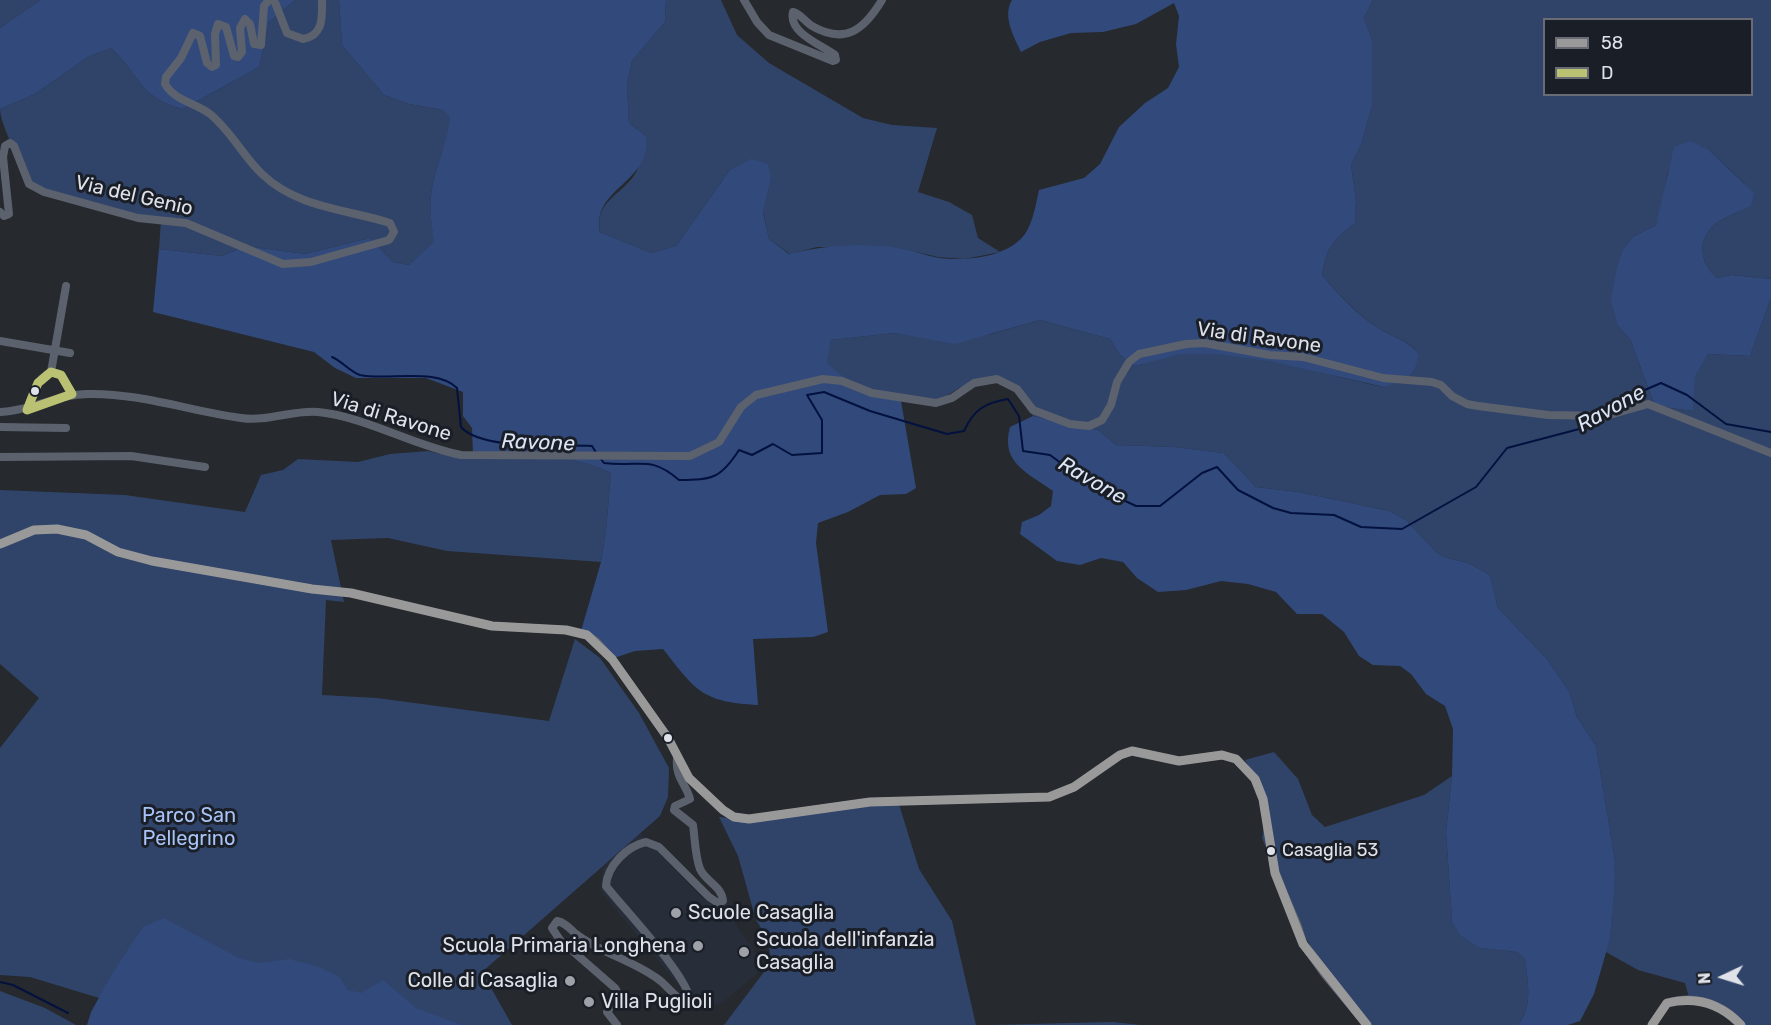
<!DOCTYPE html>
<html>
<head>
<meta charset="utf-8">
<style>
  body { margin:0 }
  #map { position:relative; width:1771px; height:1025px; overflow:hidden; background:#26292d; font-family:Rubik,sans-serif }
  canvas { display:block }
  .legend { position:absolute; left:1543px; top:18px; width:210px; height:78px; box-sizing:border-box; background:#1a1e26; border:2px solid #696c74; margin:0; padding:8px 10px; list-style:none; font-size:18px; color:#dfe2e8 }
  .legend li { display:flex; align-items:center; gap:12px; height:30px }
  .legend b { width:30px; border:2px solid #696c74 }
  .north { position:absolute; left:1693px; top:947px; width:60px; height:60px; -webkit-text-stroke:4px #1a1e26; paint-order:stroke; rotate:266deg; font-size:16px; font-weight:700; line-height:24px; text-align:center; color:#dfe2e8 }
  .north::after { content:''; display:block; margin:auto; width:21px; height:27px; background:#dfe2e8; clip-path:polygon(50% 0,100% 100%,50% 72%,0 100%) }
</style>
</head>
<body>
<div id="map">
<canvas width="1771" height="1025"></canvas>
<ul class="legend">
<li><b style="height:8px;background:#999"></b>58</li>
<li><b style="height:8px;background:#bbc172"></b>D</li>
</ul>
<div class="north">N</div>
</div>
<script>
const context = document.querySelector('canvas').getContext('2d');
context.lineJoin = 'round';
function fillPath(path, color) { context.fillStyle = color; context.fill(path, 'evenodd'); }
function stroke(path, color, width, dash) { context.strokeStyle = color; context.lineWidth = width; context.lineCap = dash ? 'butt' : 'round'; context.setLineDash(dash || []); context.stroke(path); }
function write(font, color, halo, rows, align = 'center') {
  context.font = font + ' Rubik,sans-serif'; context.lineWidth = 6; context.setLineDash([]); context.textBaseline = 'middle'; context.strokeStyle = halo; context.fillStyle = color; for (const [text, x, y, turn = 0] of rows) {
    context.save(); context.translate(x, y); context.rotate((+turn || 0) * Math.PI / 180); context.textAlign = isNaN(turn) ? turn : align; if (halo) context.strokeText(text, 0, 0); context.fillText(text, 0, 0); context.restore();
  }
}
fillPath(new Path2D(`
  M640 833 700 896 713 905 732 903 734 922 758 956V973L722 1003 703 1010 686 994 601 892 602 868Z`), '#272e3a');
fillPath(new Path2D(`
  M0 0H40L0 28Z
  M295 0H339L342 45 384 95 409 104 443 110 451 118C447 145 434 169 431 195 429 211 432 227 435 242L409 265 393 262 370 238 305 254 246 246 222 256 159 249 161 221 34 187C24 171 0 125 0 109L35 94 88 57 111 48C140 75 140 99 183 109L259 67 269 22Z
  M666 0H721L737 35 769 63 863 118 892 125 937 128 918 192 949 202 972 215 978 238 1000 252 965 259 938 257 899 248 817 247 790 254 769 239 763 211 771 180 729 171 676 246 651 253 600 232C594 201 621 196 635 174 641 164 643 147 646 136L629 123 627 83 632 61 665 22Z
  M1373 0H1771V279L1732 275 1717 278C1702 265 1696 244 1712 227 1720 218 1739 212 1750 206L1745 184 1709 150 1668 171 1662 206 1656 225 1634 236 1618 326 1630 339 1655 406 1693 411 1694 376 1708 354 1750 356 1771 298V1025H1737L1715 1008 1690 1001 1685 983 1638 970 1606 952 1610 939 1615 860 1596 746 1577 717 1569 691 1546 658 1498 608 1490 575 1468 563 1444 557 1436 552 1406 520 1389 511 1299 492 1256 487 1224 453 1175 447 1116 445 1098 430 1033 416 1011 383 997 377 959 388 940 400 868 391 838 375 826 363 831 340 895 333 923 337 988 335 1040 320 1110 339 1120 355 1135 366C1150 362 1165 356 1180 354 1235 345 1327 376 1384 387L1419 354C1409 340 1394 338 1380 329 1358 315 1339 295 1322 275 1327 247 1332 241 1355 223L1356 201 1351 165 1361 145 1372 106V41L1364 18ZM1544 20H1752V94H1544Z
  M428 451C448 457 467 455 488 454 530 454 572 454 611 473L606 530 601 562 447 551 388 538 331 540 344 602 326 600 322 695 377 698 549 721 575 639 600 658 639 713 669 768 668 797 660 816 482 972 512 1025H188L30 977 0 975V748L39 698 0 664V490L125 495 245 512 261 475 283 470 298 459 358 462 390 454Z
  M1274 752 1298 779 1312 815 1325 827 1424 795 1452 776 1446 832 1452 921 1480 948 1517 952 1525 960C1528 983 1533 1006 1518 1025H1369L1334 985 1298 925 1262 838 1266 817 1257 782 1245 760Z
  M898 801 919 869 952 921 976 1025H724L770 964 769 941 756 920 738 856 719 817 747 820Z
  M0 991 45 1008 76 1025H0Z
  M1113 1022 1141 1025H989Z`), '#30446a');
fillPath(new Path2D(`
  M40 0H295L269 22 259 67 183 109C140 99 140 75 111 48L88 57 35 94 0 109V28Z
  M339 0H666L665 22 632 61 627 83 629 123 646 136C652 183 591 188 600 232L651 253 676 246 729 171 751 159 768 164 771 180 763 212 769 239 789 254C824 245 864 243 899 248 913 250 926 256 940 258 967 261 1007 258 1025 234 1033 222 1036 204 1039 190L1084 178 1100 164 1119 127 1145 103 1168 88 1179 67 1176 44 1179 16 1174 3 1136 24 1103 32 1071 33 1040 42 1021 52C1014 37 1002 16 1012 0H1373L1364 18 1372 40V106L1361 145 1351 165 1356 201 1355 223C1332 241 1327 247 1322 275 1339 295 1357 315 1380 329 1394 338 1408 340 1419 354L1415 368 1407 379 1384 387 1269 361 1217 354H1181L1135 366 1120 355 1110 339 1040 320 955 344 895 333 831 340 827 363C847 384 873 392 901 401L916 488 906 494 880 495 848 512 818 523 816 543 828 632 813 637 753 639 758 705C702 702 696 691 663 649L635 651 614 658 581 631 601 562 606 530 611 473C567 452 520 454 473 455L472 428 463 416V392L426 378H356L335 368 314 352 153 312 159 249 222 256 246 246 305 254 370 238 393 262 409 265 434 242C432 227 429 211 431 195 434 169 447 145 450 118L443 110 409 104 384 95 342 45Z
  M1690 141 1709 150 1754 193 1751 206C1739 212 1720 218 1712 227 1696 244 1702 265 1717 278L1732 275 1771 279V298L1750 356 1708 354 1695 376 1693 411 1655 406 1630 339 1618 326 1611 300 1617 267 1623 250 1634 236 1656 225 1674 147Z
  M1033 416 1098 430 1116 445 1175 447 1224 453 1256 487 1299 492 1389 511 1406 520 1436 552 1444 557 1468 563 1490 575 1498 608 1546 658 1569 691 1577 717 1596 746 1615 860 1614 892 1610 939 1594 994 1580 1021 1568 1025H1518C1533 1006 1528 983 1525 960L1517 952 1480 948 1460 935 1452 921 1446 832 1452 776 1453 729 1445 706 1426 694 1411 674 1400 666 1373 665 1359 656 1344 632 1322 614H1297L1276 592 1248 584 1221 581 1186 590 1158 592 1137 578 1123 562 1101 558 1080 565 1057 561 1020 534 1022 522 1039 515 1051 506 1053 491C1028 473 1000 463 1010 427Z
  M164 918 239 958 259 963 289 959 316 966 338 976 348 990 361 993 383 980 416 1008 461 1025H87L91 1012 112 974 143 927Z`), '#314a7b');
stroke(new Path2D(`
  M332 357C342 361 350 372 360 375 388 381 435 367 457 388L461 427C482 451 561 444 592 446L597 454
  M1603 413 1617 402 1661 383 1687 395 1726 424 1771 432
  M600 458 604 463C639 468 649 454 679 480 713 480 721 478 739 450L752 455 773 444 792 455 822 453V420L807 395 824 392 870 411 947 434 964 431C974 409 985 403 1008 399L1019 416 1023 451 1050 455 1091 485 1136 506H1160L1202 473 1217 467 1238 490 1273 508 1291 513 1334 515 1361 527 1402 529 1476 487 1507 448 1583 428 1596 418
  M0 982 13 985 68 1013`), '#03113f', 2);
stroke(new Path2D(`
  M274 0 287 33 303 39C324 35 322 17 322 0
  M744 0 757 22 769 35 833 61 836 60 835 55C822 45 788 33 793 12 801 14 805 22 812 26 845 45 864 30 882 0
  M0 212 4 216 9 214 3 157 5 146 10 143 14 146 29 184 44 192 138 218 186 223 283 264 311 262 389 240 394 232 390 223C346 209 297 208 262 174 243 156 231 131 210 114 196 103 175 101 165 84L166 77 181 58 193 33 200 36 207 63 212 67 216 65 215 34 218 24 226 27 234 56 238 57 242 52 240 28 245 19 250 24 254 44 261 45 264 6 269 0
  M0 341 70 353
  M51 372 66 286
  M27 410C32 395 36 379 51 372L61 375 72 394
  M0 412C31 411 57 394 88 394 140 393 190 411 241 418 267 422 292 410 318 412 367 417 413 446 461 455L690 456 719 442 741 407 756 395 823 379 842 381 872 393 936 403 952 398 974 383 997 379 1017 389 1033 410 1070 424 1089 426 1102 420 1111 405 1117 382 1129 362 1139 354 1186 344 1204 343 1270 355 1303 357 1383 378 1432 382 1441 385 1452 396 1467 404 1478 406 1548 415 1606 416 1648 404 1771 453
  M0 427 66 428
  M0 457 131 456 205 467
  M0 544 34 530 57 529 86 535 118 552 152 561 312 589 351 593 492 626 566 630 587 635 596 641 612 659 668 738 689 778 723 810 734 817 749 819 870 802 1049 797 1074 787 1120 755 1132 751 1179 761 1222 755 1236 759 1255 779 1263 799 1275 873 1298 926 1303 944 1325 975 1367 1025
  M617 1025 607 1012 619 995 615 988 560 940 552 928 557 921C566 923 569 928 576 934 600 953 633 960 658 979 668 986 678 1002 690 1003 693 981 622 907 606 886 607 866 627 846 646 842L659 847 709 897 718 903 723 901C722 886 706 882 700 869 695 856 695 839 693 825L674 810 675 806 690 799C686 784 675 777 677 759
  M1652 1025 1667 1003C1693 994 1723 1003 1741 1025`), '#5c616e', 8);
stroke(new Path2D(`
  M0 544 34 530 57 529 86 535 118 552 152 561 312 589 351 593 492 626 566 630 587 635 612 659 668 738 689 778 723 810 734 817 749 819 870 802 1049 797 1074 787 1120 755 1132 751 1179 761 1222 755 1236 759 1255 779 1263 799 1275 873 1303 944 1367 1025
  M1652 1025 1667 1003C1696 996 1721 1004 1741 1025`), '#999', 9);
stroke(new Path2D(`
  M51 372 61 375 72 394 27 410 38 383Z`), '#bbc172', 9);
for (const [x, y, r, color] of [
  [35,391,5,"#dfe2e8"],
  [668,738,5,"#dfe2e8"],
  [1271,851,5,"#dfe2e8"],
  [676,913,6,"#9ea1a7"],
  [698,946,6,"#9ea1a7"],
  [744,952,6,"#9ea1a7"],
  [570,981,6,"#9ea1a7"],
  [589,1002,6,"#9ea1a7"]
]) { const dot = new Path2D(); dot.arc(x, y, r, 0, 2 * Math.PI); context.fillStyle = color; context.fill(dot); stroke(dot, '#1a1e26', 2); }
write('18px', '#dfe2e8', '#1a1e26', [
  ["Casaglia 53",1282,851]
], 'left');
write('20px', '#dfe2e8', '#1a1e26', [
  ["Via del Genio",134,196,13],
  ["Via di Ravone",1259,338,8],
  ["Via di Ravone",391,417,17]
]);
write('20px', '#a8c3f6', '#1a1e26', [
  ["Parco San",189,816],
  ["Pellegrino",189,839]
]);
write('20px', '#dfe2e8', '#1a1e26', [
  ["Scuole Casaglia",688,913],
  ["Scuola dell'infanzia",756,940],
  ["Casaglia",756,963],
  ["Scuola Primaria Longhena",686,946,"right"],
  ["Colle di Casaglia",558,981,"right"],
  ["Villa Puglioli",601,1002]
], 'left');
write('italic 21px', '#dbe5f6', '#1a1e26', [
  ["Ravone",1611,409,-29],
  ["Ravone",538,443,2],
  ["Ravone",1092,481,30]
]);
</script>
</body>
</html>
